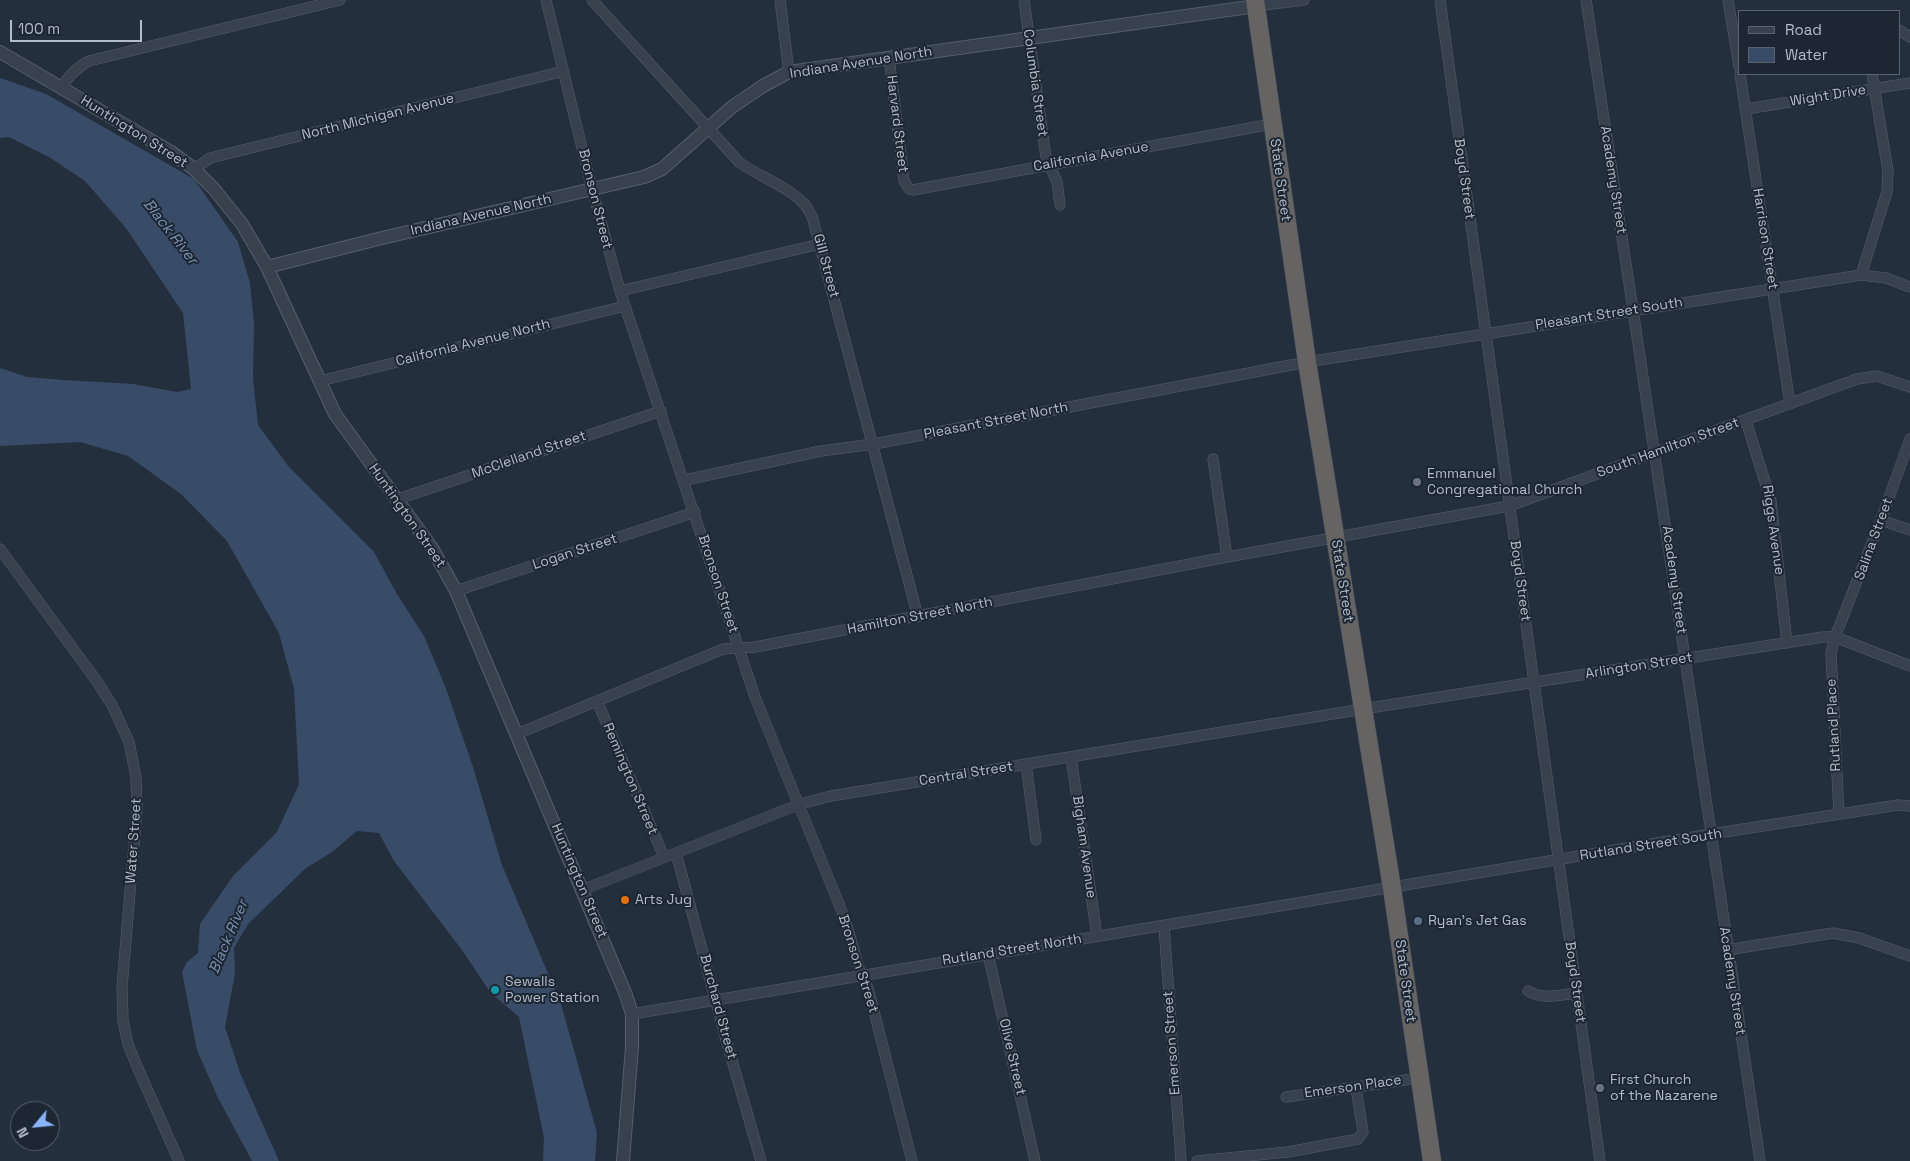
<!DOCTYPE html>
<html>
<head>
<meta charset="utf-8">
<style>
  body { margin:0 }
  #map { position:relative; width:1910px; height:1161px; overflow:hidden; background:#242f3e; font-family:"Space Grotesk",sans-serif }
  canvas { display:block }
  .legend { position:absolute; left:1738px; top:10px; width:162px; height:65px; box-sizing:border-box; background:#1d2633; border:1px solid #59626f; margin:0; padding:6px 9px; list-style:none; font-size:15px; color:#b4bcc9 }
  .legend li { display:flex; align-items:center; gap:10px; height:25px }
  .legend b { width:25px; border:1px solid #59626f }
  .north { position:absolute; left:10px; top:1101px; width:50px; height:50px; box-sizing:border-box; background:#1d2633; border:1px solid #59626f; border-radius:50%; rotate:242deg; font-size:14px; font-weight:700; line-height:20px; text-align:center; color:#b4bcc9 }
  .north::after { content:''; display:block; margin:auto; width:18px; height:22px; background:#8ab4f8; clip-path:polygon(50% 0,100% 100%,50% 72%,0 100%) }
  .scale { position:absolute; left:10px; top:20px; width:132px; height:22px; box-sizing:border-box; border:2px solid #b4bcc9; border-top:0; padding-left:6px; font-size:15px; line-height:18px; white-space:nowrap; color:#b4bcc9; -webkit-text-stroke:4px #1d2633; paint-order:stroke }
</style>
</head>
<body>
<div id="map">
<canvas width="1910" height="1161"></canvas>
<ul class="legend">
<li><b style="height:6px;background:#38414e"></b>Road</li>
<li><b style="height:14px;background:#394c67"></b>Water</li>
</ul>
<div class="north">N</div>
<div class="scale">100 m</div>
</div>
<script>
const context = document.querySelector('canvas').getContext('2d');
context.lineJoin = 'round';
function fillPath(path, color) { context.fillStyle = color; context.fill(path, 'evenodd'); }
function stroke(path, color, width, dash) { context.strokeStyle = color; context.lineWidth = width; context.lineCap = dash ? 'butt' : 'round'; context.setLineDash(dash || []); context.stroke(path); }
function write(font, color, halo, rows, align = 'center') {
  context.font = font + ' "Space Grotesk",sans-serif'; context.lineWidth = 4; context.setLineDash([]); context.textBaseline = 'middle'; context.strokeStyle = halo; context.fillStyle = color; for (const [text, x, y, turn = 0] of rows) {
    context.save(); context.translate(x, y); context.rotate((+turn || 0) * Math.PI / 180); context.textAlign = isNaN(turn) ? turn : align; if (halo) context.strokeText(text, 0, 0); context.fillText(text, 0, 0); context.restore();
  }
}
fillPath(new Path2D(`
  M0 78 46 94 194 179 238 242 250 283 254 323 253 379 258 425 289 467 374 552 397 594 424 636 445 686 473 767 502 865 561 1004 597 1133 595 1161H543L544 1138 519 1017 490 992 462 950 394 861 379 833 357 831 332 852 306 868 248 924 234 948 235 973 225 1027 240 1073 279 1161H252L218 1098 197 1050 182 972 187 962 198 953 200 924 233 876 277 832 299 784 294 689 279 633 227 541 181 494 128 456 80 442 0 446V368L27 377 63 380 133 384 177 392 191 389 183 313 126 228 85 181 49 157 9 137 0 138Z`), '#394c67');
const minor = new Path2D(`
  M546 0 592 189 620 291 755 697 845 919 861 975 868 988 912 1161
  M592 0 739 162C756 175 791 188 803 203 807 206 809 212 812 216L918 617
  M780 0 789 72
  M1024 0 1046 157 1057 182 1060 205
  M1440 0 1600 1161
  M1586 0 1633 310 1760 1161
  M1728 0 1739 66
  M1256 6 1304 0
  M1899 30 1910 37
  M889 57 904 181 909 189 913 190 1272 124
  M1740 74 1790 404
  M61 88C68 77 77 67 89 61L340 0
  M1746 109 1910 83
  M194 169 210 158 564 71
  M1861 275 1887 192 1888 171 1872 74
  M620 291 820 244
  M321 382 328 379 625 306
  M1746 421 1771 501 1787 643
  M1213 459 1227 557
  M685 480 821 451 874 444 1307 362 1861 275 1886 278 1910 287
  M398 499 661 411
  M1881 520 1910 530
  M0 549 96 680 112 705 129 742 136 777 137 809 122 987 123 1021 128 1044 136 1064 179 1161
  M456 591 695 512
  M597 701 664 857
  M517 734 723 649 755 647 1227 557 1509 506 1857 379 1877 376 1910 387
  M1071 757 1097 936
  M1026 764 1036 840
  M1839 814 1831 653 1835 637 1881 520 1910 439
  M676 853 727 1043 761 1161
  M582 890 800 804 831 796 1363 709 1823 637H1835L1910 666
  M1164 926 1181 1161
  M1727 950 1833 933 1859 938 1910 956
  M988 954 1035 1161
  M1528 991C1543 1000 1560 995 1577 993
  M632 1014 1711 834 1898 805 1910 806
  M1286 1097 1419 1078
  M1197 1161 1288 1152 1358 1139 1363 1132 1356 1088`);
const tertiary = new Path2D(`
  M0 52 171 152 194 169 214 189 242 224 267 267 335 414 432 548 456 591 626 995 632 1014V1047L623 1161
  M267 267 382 238 644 177 662 169 732 107 763 86 789 72 1256 6`);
const trunk = new Path2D(`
  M1255 0 1307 362 1392 888 1432 1161`);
stroke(minor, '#565f6c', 11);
stroke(tertiary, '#565f6c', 14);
stroke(trunk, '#434c59', 19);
stroke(minor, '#38414e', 10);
stroke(tertiary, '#38414e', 12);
stroke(trunk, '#656462', 18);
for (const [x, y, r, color] of [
  [1417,482,5,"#6b7280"],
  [625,900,5,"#e8710a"],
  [1418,921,5,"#5c6f8a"],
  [495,990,5,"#0f9aa8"],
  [1600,1088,5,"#6b7280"]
]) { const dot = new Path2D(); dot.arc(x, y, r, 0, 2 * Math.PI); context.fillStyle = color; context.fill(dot); stroke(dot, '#1d2633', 2); }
write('14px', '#b4bcc9', '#1d2633', [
  ["Indiana Avenue North",861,63,-9],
  ["Columbia Street",1035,83,82],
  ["Wight Drive",1828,96,-9],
  ["North Michigan Avenue",378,117,-14],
  ["Harvard Street",897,124,83],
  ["Huntington Street",134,132,32],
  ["California Avenue",1091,157,-10],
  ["Boyd Street",1464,179,82],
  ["State Street",1280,180,82],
  ["Academy Street",1613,180,81],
  ["Bronson Street",595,199,76],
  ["Indiana Avenue North",481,215,-13],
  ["Harrison Street",1765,239,81],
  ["Gill Street",826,266,75],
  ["Pleasant Street South",1609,314,-9],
  ["California Avenue North",473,343,-14],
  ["Pleasant Street North",996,421,-11],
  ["South Hamilton Street",1668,448,-20],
  ["McClelland Street",529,455,-19],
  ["Huntington Street",407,516,55],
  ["Riggs Avenue",1773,530,82],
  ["Salina Street",1874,539,-70],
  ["Logan Street",575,552,-18],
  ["Academy Street",1674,580,82],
  ["State Street",1342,581,81],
  ["Boyd Street",1520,581,82],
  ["Bronson Street",718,584,72],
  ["Hamilton Street North",920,616,-11],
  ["Arlington Street",1639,666,-9],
  ["Rutland Place",1834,725,-93],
  ["Central Street",966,774,-9],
  ["Remington Street",630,779,67],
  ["Water Street",134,841,-86],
  ["Rutland Street South",1651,845,-9],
  ["Bigham Avenue",1084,847,82],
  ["Huntington Street",579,881,67],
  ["Rutland Street North",1012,950,-9],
  ["Bronson Street",858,964,72],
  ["State Street",1405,981,82],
  ["Academy Street",1732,981,81],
  ["Boyd Street",1575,982,82],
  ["Burchard Street",718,1007,75],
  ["Emerson Street",1172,1043,-94],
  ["Olive Street",1012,1057,77],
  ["Emerson Place",1353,1087,-8]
]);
write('14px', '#b4bcc9', '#1d2633', [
  ["Emmanuel",1427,474],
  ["Congregational Church",1427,490],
  ["Arts Jug",635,900],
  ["Ryan's Jet Gas",1428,921],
  ["Sewalls",505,982],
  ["Power Station",505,998],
  ["First Church",1610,1080],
  ["of the Nazarene",1610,1096]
], 'left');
write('italic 15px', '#7c92b1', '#1d2633', [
  ["Black River",170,232,52],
  ["Black River",229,937,-67]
]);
</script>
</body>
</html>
